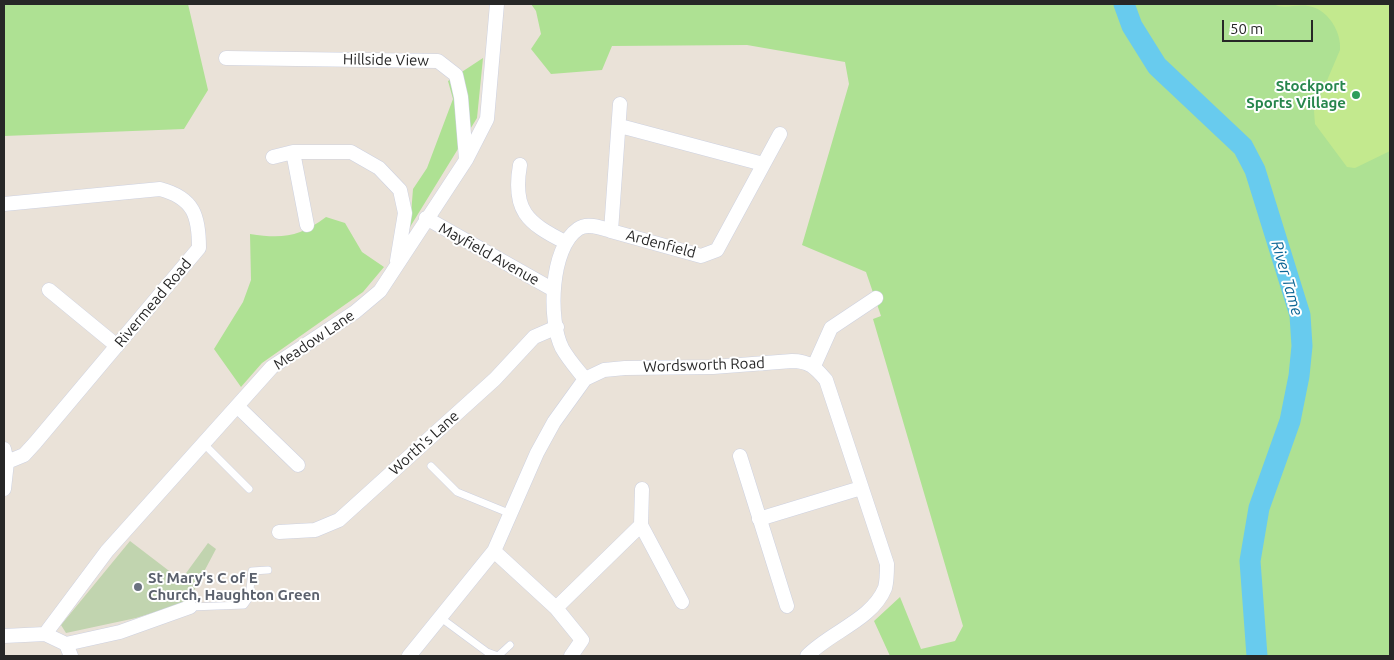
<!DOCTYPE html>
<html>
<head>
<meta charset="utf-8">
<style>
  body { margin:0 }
  #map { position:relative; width:1394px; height:660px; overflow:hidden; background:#eae2d8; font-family:Ubuntu,sans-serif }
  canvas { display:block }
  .frame { position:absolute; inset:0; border:5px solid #272727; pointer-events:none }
  .scale { position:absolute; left:1222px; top:20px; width:91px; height:22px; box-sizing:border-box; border:2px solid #272727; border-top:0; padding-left:6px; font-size:15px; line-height:18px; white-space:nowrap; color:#272727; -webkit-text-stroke:4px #fff; paint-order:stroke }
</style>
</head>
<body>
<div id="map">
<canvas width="1394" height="660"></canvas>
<div class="frame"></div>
<div class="scale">50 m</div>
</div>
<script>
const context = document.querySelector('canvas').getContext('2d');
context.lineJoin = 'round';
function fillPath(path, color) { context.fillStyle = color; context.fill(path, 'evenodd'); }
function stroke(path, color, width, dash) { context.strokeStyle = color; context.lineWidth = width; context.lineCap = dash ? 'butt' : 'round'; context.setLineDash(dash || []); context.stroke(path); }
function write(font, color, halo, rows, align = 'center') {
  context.font = font + ' Ubuntu,sans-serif'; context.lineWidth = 4; context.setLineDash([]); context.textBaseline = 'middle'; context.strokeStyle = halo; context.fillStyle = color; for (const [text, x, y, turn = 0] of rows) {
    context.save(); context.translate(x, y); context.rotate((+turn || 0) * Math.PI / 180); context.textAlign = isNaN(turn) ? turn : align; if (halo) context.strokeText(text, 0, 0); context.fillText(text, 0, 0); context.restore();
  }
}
fillPath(new Path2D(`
  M4 4H188L208 90 184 129 4 136Z
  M531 4H1322L1390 94V656H890L874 621 900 597 921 649 955 641 963 626 873 319 881 316 866 272 802 245 849 84 845 62 747 45 612 46 602 70 551 74 531 49 541 34 536 11Z
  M483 58 477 118 410 227 413 189 427 168 453 99 448 81Z
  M326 217 345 223 362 252 384 267 363 292 262 363 241 387 214 349 243 302 251 280 250 234C283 239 299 237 326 217Z`), '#aee193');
fillPath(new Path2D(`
  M130 541 181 580 208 543 216 549 188 602 136 618 66 633 61 625Z`), '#c1d4af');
fillPath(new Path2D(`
  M1273 4H1390V151L1355 168 1347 167 1315 124 1314 111 1340 50C1342 32 1327 8 1308 6 1296 4 1284 10 1273 4Z`), '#c3e98e');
stroke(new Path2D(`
  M1124 4 1132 26 1157 66 1243 147 1255 170 1300 315 1302 346 1299 376 1290 421 1259 508 1250 561 1257 656`), '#68cbee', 21);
const service = new Path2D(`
  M203 443 249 489
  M431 466 457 492 511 514
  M190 607 244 605 249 598 252 571 268 570
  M441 618 487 652 498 656 510 645`);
const minor = new Path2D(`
  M226 58 438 61 456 75 461 97 466 159
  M620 104 611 231 701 256 717 250 780 134
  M620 126 763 164
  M293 152 307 225
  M273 157 293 152H351L379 168 400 190 405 213 397 261
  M520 165C512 210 527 223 565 242
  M4 204 160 189C194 198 199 216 199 248L35 443 24 455 7 462
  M426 218 552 289
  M49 290 117 346
  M814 366 831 328 876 298
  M585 379C577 369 568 359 562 348 548 320 550 248 578 229 587 222 602 228 611 231
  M237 406 298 465
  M4 449 7 462 4 489
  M740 456 787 606
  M642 489 641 525 682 602
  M759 519 861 488
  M279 532 315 530 339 520 495 379 534 337 557 327
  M494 551 556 608 582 640 571 656
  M556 608 641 525
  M45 634 107 551 272 367 355 312 380 291 466 160 487 119 497 4
  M4 636 45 634 66 644 71 656
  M66 644 120 632 190 607
  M409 656 494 551 537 453 554 422 585 379 604 370 625 368 713 367 792 361C809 361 815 367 826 380L887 564C887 571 887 581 885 588 872 620 830 632 807 656`);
stroke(service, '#cdd1e0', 8);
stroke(minor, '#cdd1e0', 15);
stroke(service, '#fff', 7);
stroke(minor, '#fff', 14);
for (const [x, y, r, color] of [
  [1356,95,5,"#2e9e5b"],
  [138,587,5,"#6b7280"]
]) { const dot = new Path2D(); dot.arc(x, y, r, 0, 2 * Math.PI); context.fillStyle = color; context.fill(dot); stroke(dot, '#fff', 2); }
write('15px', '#272727', '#fff', [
  ["Hillside View",386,60,1],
  ["Ardenfield",661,244,15],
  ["Mayfield Avenue",489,254,29],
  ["Rivermead Road",153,303,-50],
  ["Meadow Lane",314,340,-34],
  ["Wordsworth Road",704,365,-2],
  ["Worth's Lane",424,443,-42]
]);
write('bold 15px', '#27864d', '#fff', [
  ["Stockport",1346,86],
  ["Sports Village",1346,103]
], 'right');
write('bold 15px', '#5b616d', '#fff', [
  ["St Mary's C of E",148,578],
  ["Church, Haughton Green",148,595]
], 'left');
write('italic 16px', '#0d6695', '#fff', [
  ["River Tame",1287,278,74]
]);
</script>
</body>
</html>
